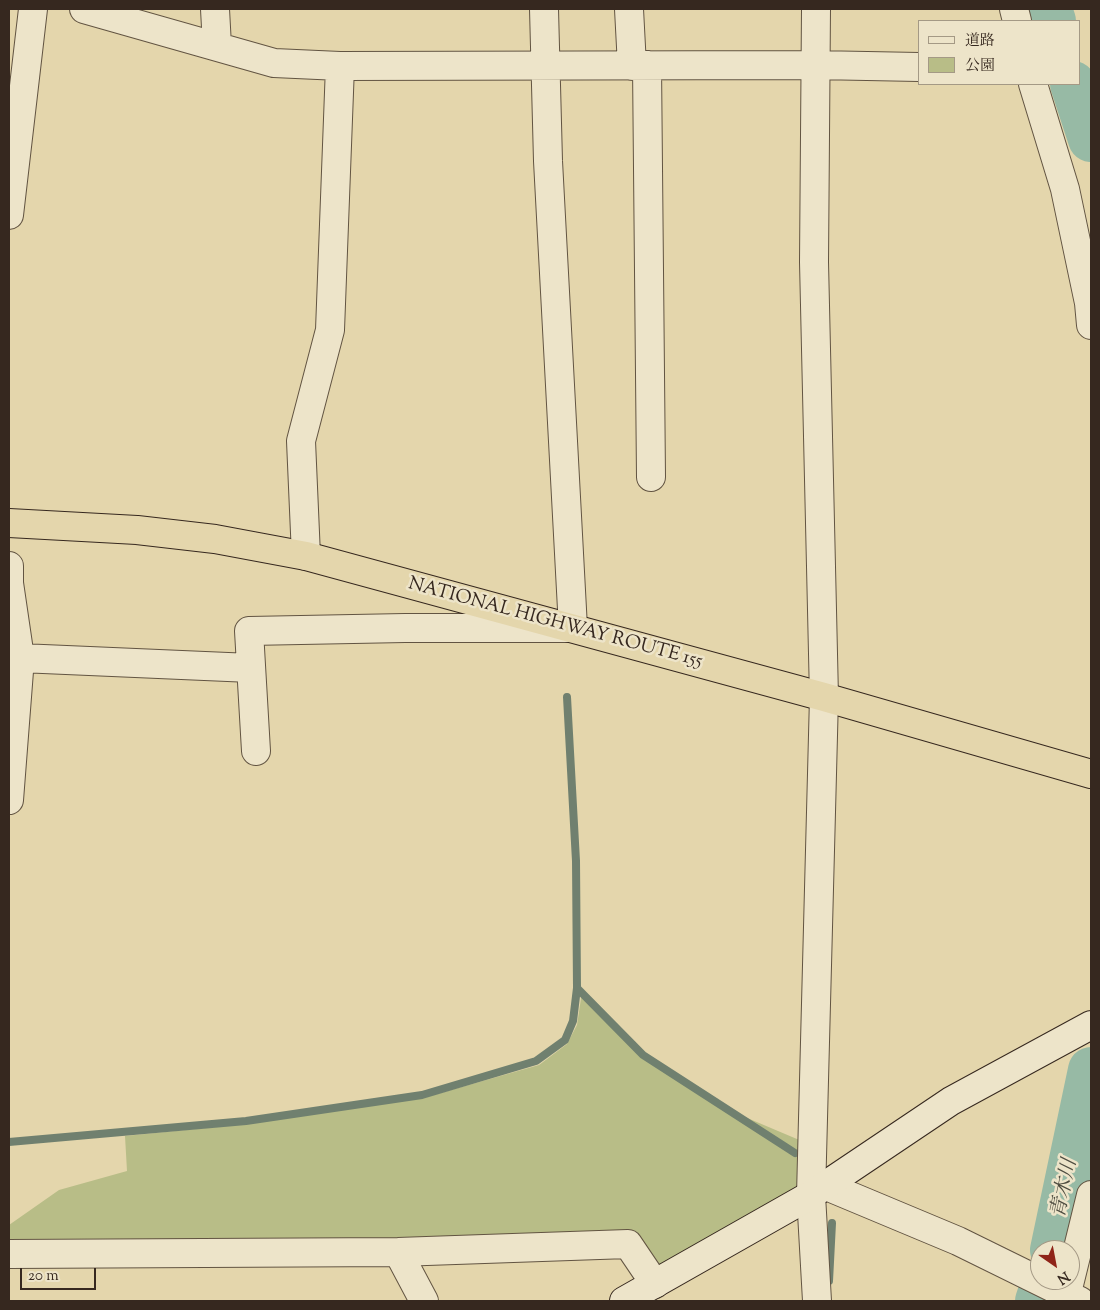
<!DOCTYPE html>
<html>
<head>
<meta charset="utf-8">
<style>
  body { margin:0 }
  #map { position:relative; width:1100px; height:1310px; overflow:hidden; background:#e4d6ac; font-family:"Sorts Mill Goudy","Noto Serif JP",serif }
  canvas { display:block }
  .frame { position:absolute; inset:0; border:10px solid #36281f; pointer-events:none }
  .legend { position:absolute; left:918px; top:20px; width:162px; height:65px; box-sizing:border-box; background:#ede4c9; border:1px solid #a49985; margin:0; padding:6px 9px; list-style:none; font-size:15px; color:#36281f }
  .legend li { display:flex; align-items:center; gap:10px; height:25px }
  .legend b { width:25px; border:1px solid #a49985 }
  .north { position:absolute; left:1030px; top:1240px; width:50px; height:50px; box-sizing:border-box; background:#ede4c9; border:1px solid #a49985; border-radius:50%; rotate:147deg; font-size:14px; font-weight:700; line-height:20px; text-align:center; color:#36281f }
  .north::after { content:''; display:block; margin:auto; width:18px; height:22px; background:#8f2418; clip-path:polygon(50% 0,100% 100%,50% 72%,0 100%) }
  .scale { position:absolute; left:20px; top:1268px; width:76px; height:22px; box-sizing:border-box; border:2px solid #36281f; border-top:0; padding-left:6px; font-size:15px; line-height:18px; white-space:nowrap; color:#36281f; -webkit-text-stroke:4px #ede4c9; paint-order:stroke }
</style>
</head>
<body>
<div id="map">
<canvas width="1100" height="1310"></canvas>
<div class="frame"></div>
<ul class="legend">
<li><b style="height:6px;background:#ede4c9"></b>道路</li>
<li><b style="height:14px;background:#b8bd87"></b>公園</li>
</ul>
<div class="north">N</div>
<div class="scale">20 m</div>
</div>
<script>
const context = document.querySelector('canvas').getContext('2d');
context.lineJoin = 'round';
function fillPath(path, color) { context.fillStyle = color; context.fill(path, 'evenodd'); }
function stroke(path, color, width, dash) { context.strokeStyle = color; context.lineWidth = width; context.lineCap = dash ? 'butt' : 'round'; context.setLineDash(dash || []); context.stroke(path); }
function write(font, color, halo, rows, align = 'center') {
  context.font = font + ' "Sorts Mill Goudy","Noto Serif JP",serif'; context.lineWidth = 5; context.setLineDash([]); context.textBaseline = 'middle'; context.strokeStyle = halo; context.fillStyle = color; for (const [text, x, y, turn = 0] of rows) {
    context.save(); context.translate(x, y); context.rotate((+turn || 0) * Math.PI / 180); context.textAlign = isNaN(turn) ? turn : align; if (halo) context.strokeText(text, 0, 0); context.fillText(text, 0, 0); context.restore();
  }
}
fillPath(new Path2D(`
  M582 992 643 1055 726 1109 804 1142 824 1185 655 1284 628 1244 9 1253V1225L59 1190 127 1171 125 1136 246 1124 423 1098 539 1065 567 1044 577 1025Z`), '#b8bd87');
stroke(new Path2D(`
  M567 697 576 861 577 988 643 1055 795 1153
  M9 1142 246 1121 422 1095 536 1061 565 1040 573 1021 577 988
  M829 1281 832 1223`), '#70806f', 8);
stroke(new Path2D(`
  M1049 9 1053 21
  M1073 84 1091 139
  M1053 1250 1091 1070
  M1038 1301 1045 1280`), '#97baa5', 46);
const street = new Path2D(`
  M84 9 274 63 340 66 815 65 919 67
  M215 9 217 46
  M629 9 632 66
  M816 9 814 262 824 697 811 1195 817 1301
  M1014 9 1017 21
  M647 65 651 477
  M1033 84 1065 189 1089 303 1091 325
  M9 215 33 9
  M306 556 301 441 330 330 340 66
  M9 566V583L20 658 9 800
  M20 658 251 668
  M256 751 249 631 405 628H573L548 161 544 9
  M824 1185 958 1241 1080 1301
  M398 1252 424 1301
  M9 1254 398 1252 628 1244 655 1284
  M1065 1301 1091 1195`);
const secondary = new Path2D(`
  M624 1301 811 1195 951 1101 1091 1025`);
const highway = new Path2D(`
  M9 523 137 530 215 539 306 556 824 697 1091 774`);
stroke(street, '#625442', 30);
stroke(secondary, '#36281f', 30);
stroke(highway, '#36281f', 30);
stroke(street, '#ede4c9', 28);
stroke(secondary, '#ede4c9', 28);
stroke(highway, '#e4d6ac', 28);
write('19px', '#36281f', '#ede4c9', [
  ["NATIONAL HIGHWAY ROUTE 155",555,624,15]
]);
write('italic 20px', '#4e4c40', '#ede4c9', [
  ["青木川",1066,1189,-78]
]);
</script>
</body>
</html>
